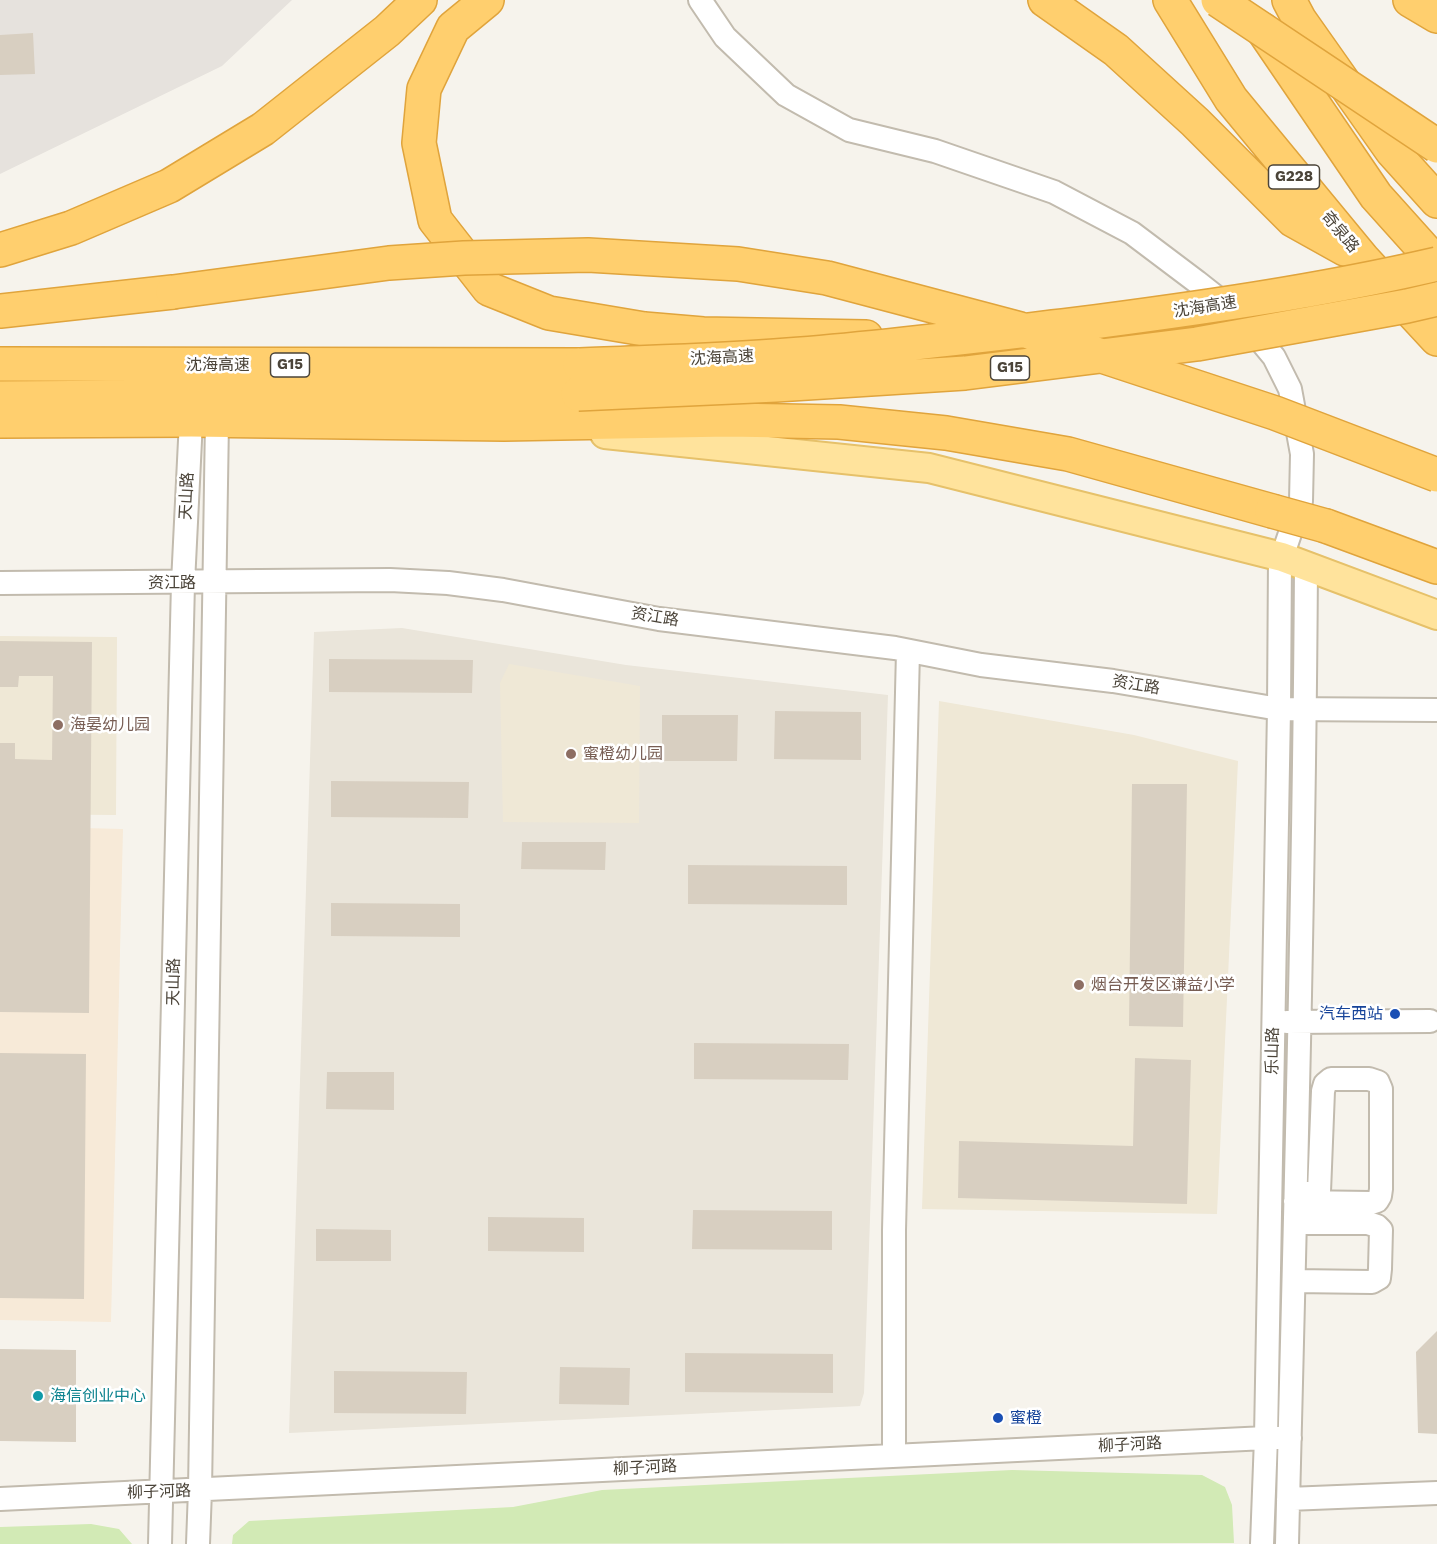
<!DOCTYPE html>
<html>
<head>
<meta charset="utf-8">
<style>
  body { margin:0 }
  canvas { display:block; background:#f6f3ec }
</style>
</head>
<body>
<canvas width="1437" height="1544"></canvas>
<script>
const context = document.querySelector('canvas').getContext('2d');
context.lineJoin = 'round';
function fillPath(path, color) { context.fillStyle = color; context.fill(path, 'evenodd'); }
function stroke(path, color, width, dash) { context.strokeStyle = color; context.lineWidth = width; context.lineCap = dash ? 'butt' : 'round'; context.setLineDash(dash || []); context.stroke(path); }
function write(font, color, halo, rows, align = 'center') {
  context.font = font + ' "Work Sans","Noto Sans SC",sans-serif'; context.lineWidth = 5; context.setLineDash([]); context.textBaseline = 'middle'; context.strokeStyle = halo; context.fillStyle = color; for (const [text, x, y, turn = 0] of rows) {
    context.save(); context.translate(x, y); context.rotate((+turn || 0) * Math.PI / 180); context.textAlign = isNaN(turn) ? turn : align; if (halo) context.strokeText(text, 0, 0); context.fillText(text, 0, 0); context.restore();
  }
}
fillPath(new Path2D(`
  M402 628 626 665 888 695 864 1393 860 1406 289 1433 314 632Z`), '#eae5da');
fillPath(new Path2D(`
  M0 826 123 829 111 1322 0 1320Z`), '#f7ead8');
fillPath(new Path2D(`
  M0 0H292L222 66 0 174Z`), '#e6e2dd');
fillPath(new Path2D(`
  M0 636 117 637 116 815 0 814Z
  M509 664 640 686 639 823 503 822 500 683Z
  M939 701 1134 735 1238 761 1217 1214 922 1209Z`), '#efe8d6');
fillPath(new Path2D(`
  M1012 1470 1202 1475 1225 1487 1232 1505 1234 1543 232 1544 233 1535 249 1521 513 1507 602 1490Z
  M91 1524 119 1529 132 1544H0V1527Z`), '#d2eab5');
fillPath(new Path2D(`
  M33 33 35 74 0 75V35Z
  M0 641 92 642 89 1013 0 1012V743H15V759L52 760 53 676H19L18 687H0Z
  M329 659 473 660 472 693 329 692Z
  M775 711 861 712V760L774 759Z
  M662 715H738L737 761H662Z
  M331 781 469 782 468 818 331 817Z
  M1132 784H1187L1183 1027 1129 1026Z
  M522 842H606L605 870 521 869Z
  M688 865 847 866V905L688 904Z
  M331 903 460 904V937L331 936Z
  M694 1043 849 1044 848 1080 694 1079Z
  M0 1053 86 1054 84 1299 0 1298Z
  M1135 1058 1191 1060 1187 1204 958 1198 959 1141 1133 1146Z
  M327 1072H394V1110L326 1109Z
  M693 1210 832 1211V1250L692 1249Z
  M488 1217 584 1218V1252L488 1251Z
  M316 1229 391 1230V1261H316Z
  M1437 1331V1434L1418 1433 1416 1352Z
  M0 1349 76 1350V1442L0 1441Z
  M685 1353 833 1354V1393L685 1392Z
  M560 1367 630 1368 629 1405 559 1404Z
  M334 1371 467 1372 466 1414 334 1413Z`), '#d8cfc1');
const minor = new Path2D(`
  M700 0 725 37 786 95 849 130 935 151 1054 192 1132 233 1197 282 1240 316 1274 357 1290 389 1302 454 1301 501 1282 557
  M0 583 390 580 448 583 503 590 659 619 895 648 981 665 1113 681 1279 709 1437 710
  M1287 1022 1430 1021
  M1295 1202 1371 1203 1377 1201 1380 1196 1381 1189V1089L1378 1082 1369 1079H1331L1325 1084 1323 1091 1319 1192 1315 1193H1296
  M1294 1281 1372 1282 1379 1278 1380 1269 1381 1230 1377 1226 1368 1223H1295
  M894 1456V1230L908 651
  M0 1499 1266 1438H1290
  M1288 1499 1437 1493
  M160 1544 183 583 191 420
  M198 1544 200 1490 217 421
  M1262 1544 1266 1438 1279 709 1280 557
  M1287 1544C1295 1218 1304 893 1306 567`);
const major = new Path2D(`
  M605 434 929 468 1282 557 1437 615`);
const highway = new Path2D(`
  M487 0 453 28 424 89 419 143 435 220 489 289 549 313 644 329 703 334 866 337
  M1045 0 1116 50 1195 122 1293 220 1345 249
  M1170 0 1231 99 1363 259 1437 339
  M1289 0 1299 19 1392 151 1437 201
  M1410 0 1437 16
  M1263 30 1376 196 1437 264
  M0 250 71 228 169 186 263 129 387 31 420 0
  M0 311 173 292
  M0 364 580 365
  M0 398 578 394
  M0 421 191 420 504 424 729 420 839 422 946 433 1068 454 1272 511
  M1326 526 1437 567`);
stroke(minor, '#c2bbae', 26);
stroke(major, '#e6c16a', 32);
stroke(highway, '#e0a43c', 36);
stroke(minor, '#fff', 22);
stroke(major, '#ffe39c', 28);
stroke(highway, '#ffcf6e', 33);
const highwayBridge = new Path2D(`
  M1218 0 1437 146
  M173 292 389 263 464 258 588 255 738 264 827 278 1020 329 1275 413 1437 475
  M580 365C649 362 718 361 788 355 882 348 977 336 1071 325 1194 309 1316 292 1437 264
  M578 394 776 385 965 373 1197 344 1407 306 1437 299
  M1272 511 1326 526`);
stroke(highwayBridge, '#e0a43c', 36, []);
stroke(highwayBridge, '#ffcf6e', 33);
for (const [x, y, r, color] of [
  [58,725,6,"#8d6e63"],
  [571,754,6,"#8d6e63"],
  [1079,985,6,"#8d6e63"],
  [1395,1014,6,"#1a4fb4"],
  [38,1396,6,"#0f9aa8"],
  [998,1418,6,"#1a4fb4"]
]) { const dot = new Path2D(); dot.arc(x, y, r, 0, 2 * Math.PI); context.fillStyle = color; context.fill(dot); stroke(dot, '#fff', 2); }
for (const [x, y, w] of [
  [1294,177,51],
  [290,365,39],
  [1010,368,39]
]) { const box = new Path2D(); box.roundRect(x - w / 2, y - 12, w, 24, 4.5); context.fillStyle = '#fff'; context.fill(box); stroke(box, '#4b4439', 1.5); }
write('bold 15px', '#4b4439', null, [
  ["G228",1294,177],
  ["G15",290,365],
  ["G15",1010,368]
]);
write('16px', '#4b4439', '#fff', [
  ["奇泉路",1340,232,50],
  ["沈海高速",1205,307,-9],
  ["沈海高速",722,358,-3],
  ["沈海高速",218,365],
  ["天山路",187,496,-87],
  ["资江路",172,583],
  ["资江路",655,617,9],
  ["资江路",1136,685,9],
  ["天山路",174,982,-89],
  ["乐山路",1273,1051,-89],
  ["柳子河路",1130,1445,-3],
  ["柳子河路",645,1468,-3],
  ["柳子河路",159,1492,-2]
]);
write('16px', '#785e54', '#fff', [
  ["海晏幼儿园",70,725],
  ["蜜橙幼儿园",583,754],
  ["烟台开发区谦益小学",1091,985]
], 'left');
write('16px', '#164399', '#fff', [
  ["汽车西站",1383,1014],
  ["蜜橙",1010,1418,"left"]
], 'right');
write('16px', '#0d838f', '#fff', [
  ["海信创业中心",50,1396]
], 'left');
</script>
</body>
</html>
